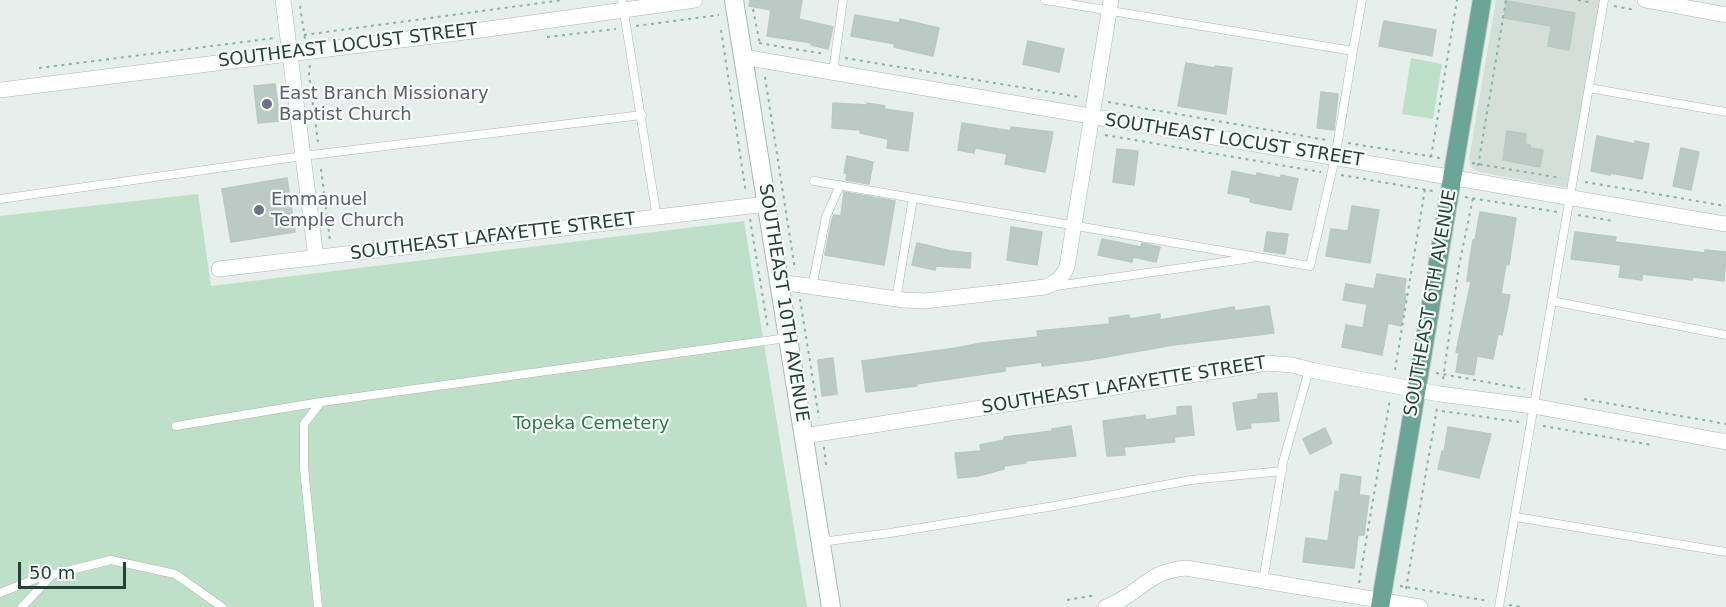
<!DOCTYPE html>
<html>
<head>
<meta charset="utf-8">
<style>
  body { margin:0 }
  #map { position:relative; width:1726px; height:607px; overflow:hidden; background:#e6efeb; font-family:"DejaVu Sans",sans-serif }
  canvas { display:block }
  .scale { position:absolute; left:18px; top:562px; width:108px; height:27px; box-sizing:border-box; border:3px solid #24423a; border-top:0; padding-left:8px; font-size:18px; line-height:21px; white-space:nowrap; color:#24423a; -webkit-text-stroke:4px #f7fbf9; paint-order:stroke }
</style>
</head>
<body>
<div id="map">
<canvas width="1726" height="607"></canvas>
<div class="scale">50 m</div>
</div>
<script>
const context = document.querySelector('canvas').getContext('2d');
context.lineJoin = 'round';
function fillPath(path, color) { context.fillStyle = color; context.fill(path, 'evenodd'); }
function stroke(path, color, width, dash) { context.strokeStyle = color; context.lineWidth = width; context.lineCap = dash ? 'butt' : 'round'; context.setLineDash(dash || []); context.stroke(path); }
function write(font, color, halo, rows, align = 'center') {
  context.font = font + ' "DejaVu Sans",sans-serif'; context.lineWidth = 4.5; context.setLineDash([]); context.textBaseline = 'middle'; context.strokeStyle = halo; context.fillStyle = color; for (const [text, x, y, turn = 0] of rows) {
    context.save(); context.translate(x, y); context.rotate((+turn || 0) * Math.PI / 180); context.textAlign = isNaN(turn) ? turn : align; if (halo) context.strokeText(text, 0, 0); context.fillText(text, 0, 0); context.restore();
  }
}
fillPath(new Path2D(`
  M1496 0H1607L1574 189 1479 172 1472 168 1469 159Z`), '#d4dfda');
fillPath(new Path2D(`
  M1411 58 1442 64 1433 119 1402 114Z
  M198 194 211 286 744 221 807 607H0V216Z`), '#bfe0c8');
const building = new Path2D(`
  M750 0H802L799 19 833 27 828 49 811 45 812 43 767 36 771 10 749 6Z
  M1507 1 1575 13 1569 50 1548 46 1551 26 1504 18Z
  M855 15 899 23 900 19 939 28 933 56 894 47 895 44 851 36Z
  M1384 21 1436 30 1432 56 1379 46Z
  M1028 41 1064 49 1059 72 1023 64Z
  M1186 63 1215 68V66L1232 68 1226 114 1178 106Z
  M275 84 280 121 258 123 254 86Z
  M1321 92 1338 94 1334 130 1317 128Z
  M833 103 867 105V103L885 106 884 109 913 113 908 151 887 148 888 139 860 133 861 130 832 128Z
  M962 123 1011 131V127L1053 132 1045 172 1005 164 1007 154 975 148 974 153 958 150Z
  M1507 131 1526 134 1525 144 1530 145V148L1543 150 1540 167 1503 160Z
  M1597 136 1635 144V141L1649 144 1642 179 1611 173 1610 175 1591 171Z
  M1681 148 1699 152 1691 190 1673 186Z
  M1117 149 1138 151 1134 185 1113 182Z
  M847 156 873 162 869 184 846 180 847 173H844Z
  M1232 171 1256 176 1257 173 1280 178 1281 175 1298 179 1291 210 1250 202 1251 198 1228 193Z
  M287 178 295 232 231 242 222 189Z
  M844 192 895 201 884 265 825 255 832 219 834 215 841 216Z
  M1352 206 1379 210 1370 263 1326 256 1331 229 1348 231Z
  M1480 212 1516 218 1509 265 1506 264 1501 294 1510 295 1502 335 1498 334 1493 359 1477 356 1474 375 1456 372 1459 353 1456 352 1471 282 1467 281 1470 258 1473 240H1475Z
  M1011 227 1042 232 1037 265 1007 260Z
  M1267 232 1288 234 1285 254 1264 251Z
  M1575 232 1616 237 1615 242 1705 253V250L1726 252 1724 281 1693 277 1692 280 1642 274V280L1619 277 1621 265 1571 259Z
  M1102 239 1141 247 1142 243 1160 247 1156 262 1133 257 1132 262 1098 255Z
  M917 243 951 251 971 253 970 268 936 266 935 270 912 265Z
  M1377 274 1406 279 1404 294H1406L1401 326 1388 323 1382 355 1342 347 1346 325 1363 328 1367 304 1343 300 1346 284 1374 289Z
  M1269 306 1274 333 1173 345 1089 360 1042 366V362L1005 367V371L916 384 917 386 866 392 862 361 956 348 982 343 1038 337 1037 331 1110 324 1109 318 1129 315 1130 319 1160 314V320L1234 307 1235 311Z
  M833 358 837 394 822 396 818 360Z
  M1277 393 1279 421 1250 423 1251 428 1237 430 1233 403 1258 399V394Z
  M1191 406 1194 435 1174 437 1175 442 1124 447 1125 455 1107 456 1103 421 1145 415 1146 420 1177 415V407Z
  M1071 426 1076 456 1025 461 1026 463 1004 466V469L978 476 958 478 955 453 981 451 980 445 1004 440V437L1052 431V429Z
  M1448 427 1491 434 1479 478 1438 469 1442 451 1444 452Z
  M1325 428 1332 443 1310 454 1303 439Z
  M1341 474 1361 477 1359 495 1369 496 1364 535H1358L1354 568 1303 562 1306 538 1328 541 1335 491 1339 492Z`);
fillPath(building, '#bbcac4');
stroke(building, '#b8c9c2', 1.5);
const service = new Path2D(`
  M622 0 657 218
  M1045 0 1353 51 1362 0
  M833 72 843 0
  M1589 88 1726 112
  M814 181 1310 266 1335 158 1353 51
  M0 199 303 156 642 115
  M1056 286 1252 258
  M812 287 826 217 840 185
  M896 300 913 198
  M1552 301 1726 335
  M176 426 321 402 787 338
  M1516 517 1726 552
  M821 542 890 533 1054 506 1191 480 1282 471
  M1263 581 1283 462 1309 370
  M0 593 35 579 111 560 175 574 222 607
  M22 607 52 575
  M318 607 304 468V424L321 402
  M1499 607 1604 0`);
const minor = new Path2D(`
  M283 0 316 258
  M1645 0 1726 15
  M743 57 1726 224
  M0 90 481 30 695 0
  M219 269 767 204
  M780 282 904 300 925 301 1045 287C1056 283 1062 278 1067 267L1111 0
  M804 436 1267 363 1292 365 1315 371 1440 394 1533 406 1726 442
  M1106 607C1139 595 1147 571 1186 568L1420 607`);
const secondary = new Path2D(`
  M734 0 831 607`);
const primary = new Path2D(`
  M1380 607 1482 0`);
stroke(service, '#a8b8b2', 9);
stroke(minor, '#a8b8b2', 16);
stroke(secondary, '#a4bbb3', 20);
stroke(primary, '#c2cac8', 20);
stroke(new Path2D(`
  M1578 0 1593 3
  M300 6 305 39
  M1614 6 1635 10
  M753 9 760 44
  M636 26 719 15
  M721 30 746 193
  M304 35 563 0
  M547 37 616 29
  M759 43 825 54
  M845 58 1079 97
  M310 65 309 75 318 142
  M39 68 275 38
  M765 77 795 270
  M1108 102 1327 140
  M1105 135 1321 172
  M1348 143 1440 158
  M1431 157 1457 0
  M1472 163 1561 178
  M1478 166 1506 0
  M321 169 330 241
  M1341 175 1433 191
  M1585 182 1726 206
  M1465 197 1557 212
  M1578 215 1614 221
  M750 219 768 329
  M800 299 819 418
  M1395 370 1425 189
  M1436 373 1525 389
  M1443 379 1459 266 1473 198
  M1584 399 1726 424
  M1442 411 1519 422
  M1543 426 1652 445
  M824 447 826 465
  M1359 583 1390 399
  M1400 586 1489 601
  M1406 589 1437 408
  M1067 600 1096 595
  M1509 605 1522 607`), '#86b3a5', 2, [3, 4.5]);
stroke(service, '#fff', 8);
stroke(minor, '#fff', 15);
stroke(secondary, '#fff', 18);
stroke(primary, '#6aa596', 18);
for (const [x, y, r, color] of [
  [267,104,6,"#6b7280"],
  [259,210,6,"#6b7280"]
]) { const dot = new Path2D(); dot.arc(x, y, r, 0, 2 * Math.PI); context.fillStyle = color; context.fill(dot); stroke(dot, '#f7fbf9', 2); }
write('18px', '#24423a', '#f7fbf9', [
  ["SOUTHEAST LOCUST STREET",348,46,-7],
  ["SOUTHEAST LOCUST STREET",1234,141,9],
  ["SOUTHEAST LAFAYETTE STREET",493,237,-7],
  ["SOUTHEAST 10TH AVENUE",783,303,81],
  ["SOUTHEAST 6TH AVENUE",1431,303,-80],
  ["SOUTHEAST LAFAYETTE STREET",1124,386,-9]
]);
write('18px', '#5b616d', '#f7fbf9', [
  ["East Branch Missionary",279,94],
  ["Baptist Church",279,115],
  ["Emmanuel",271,200],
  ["Temple Church",271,221]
], 'left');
write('18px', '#2d7a4b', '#f7fbf9', [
  ["Topeka Cemetery",591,424]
]);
</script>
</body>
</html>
